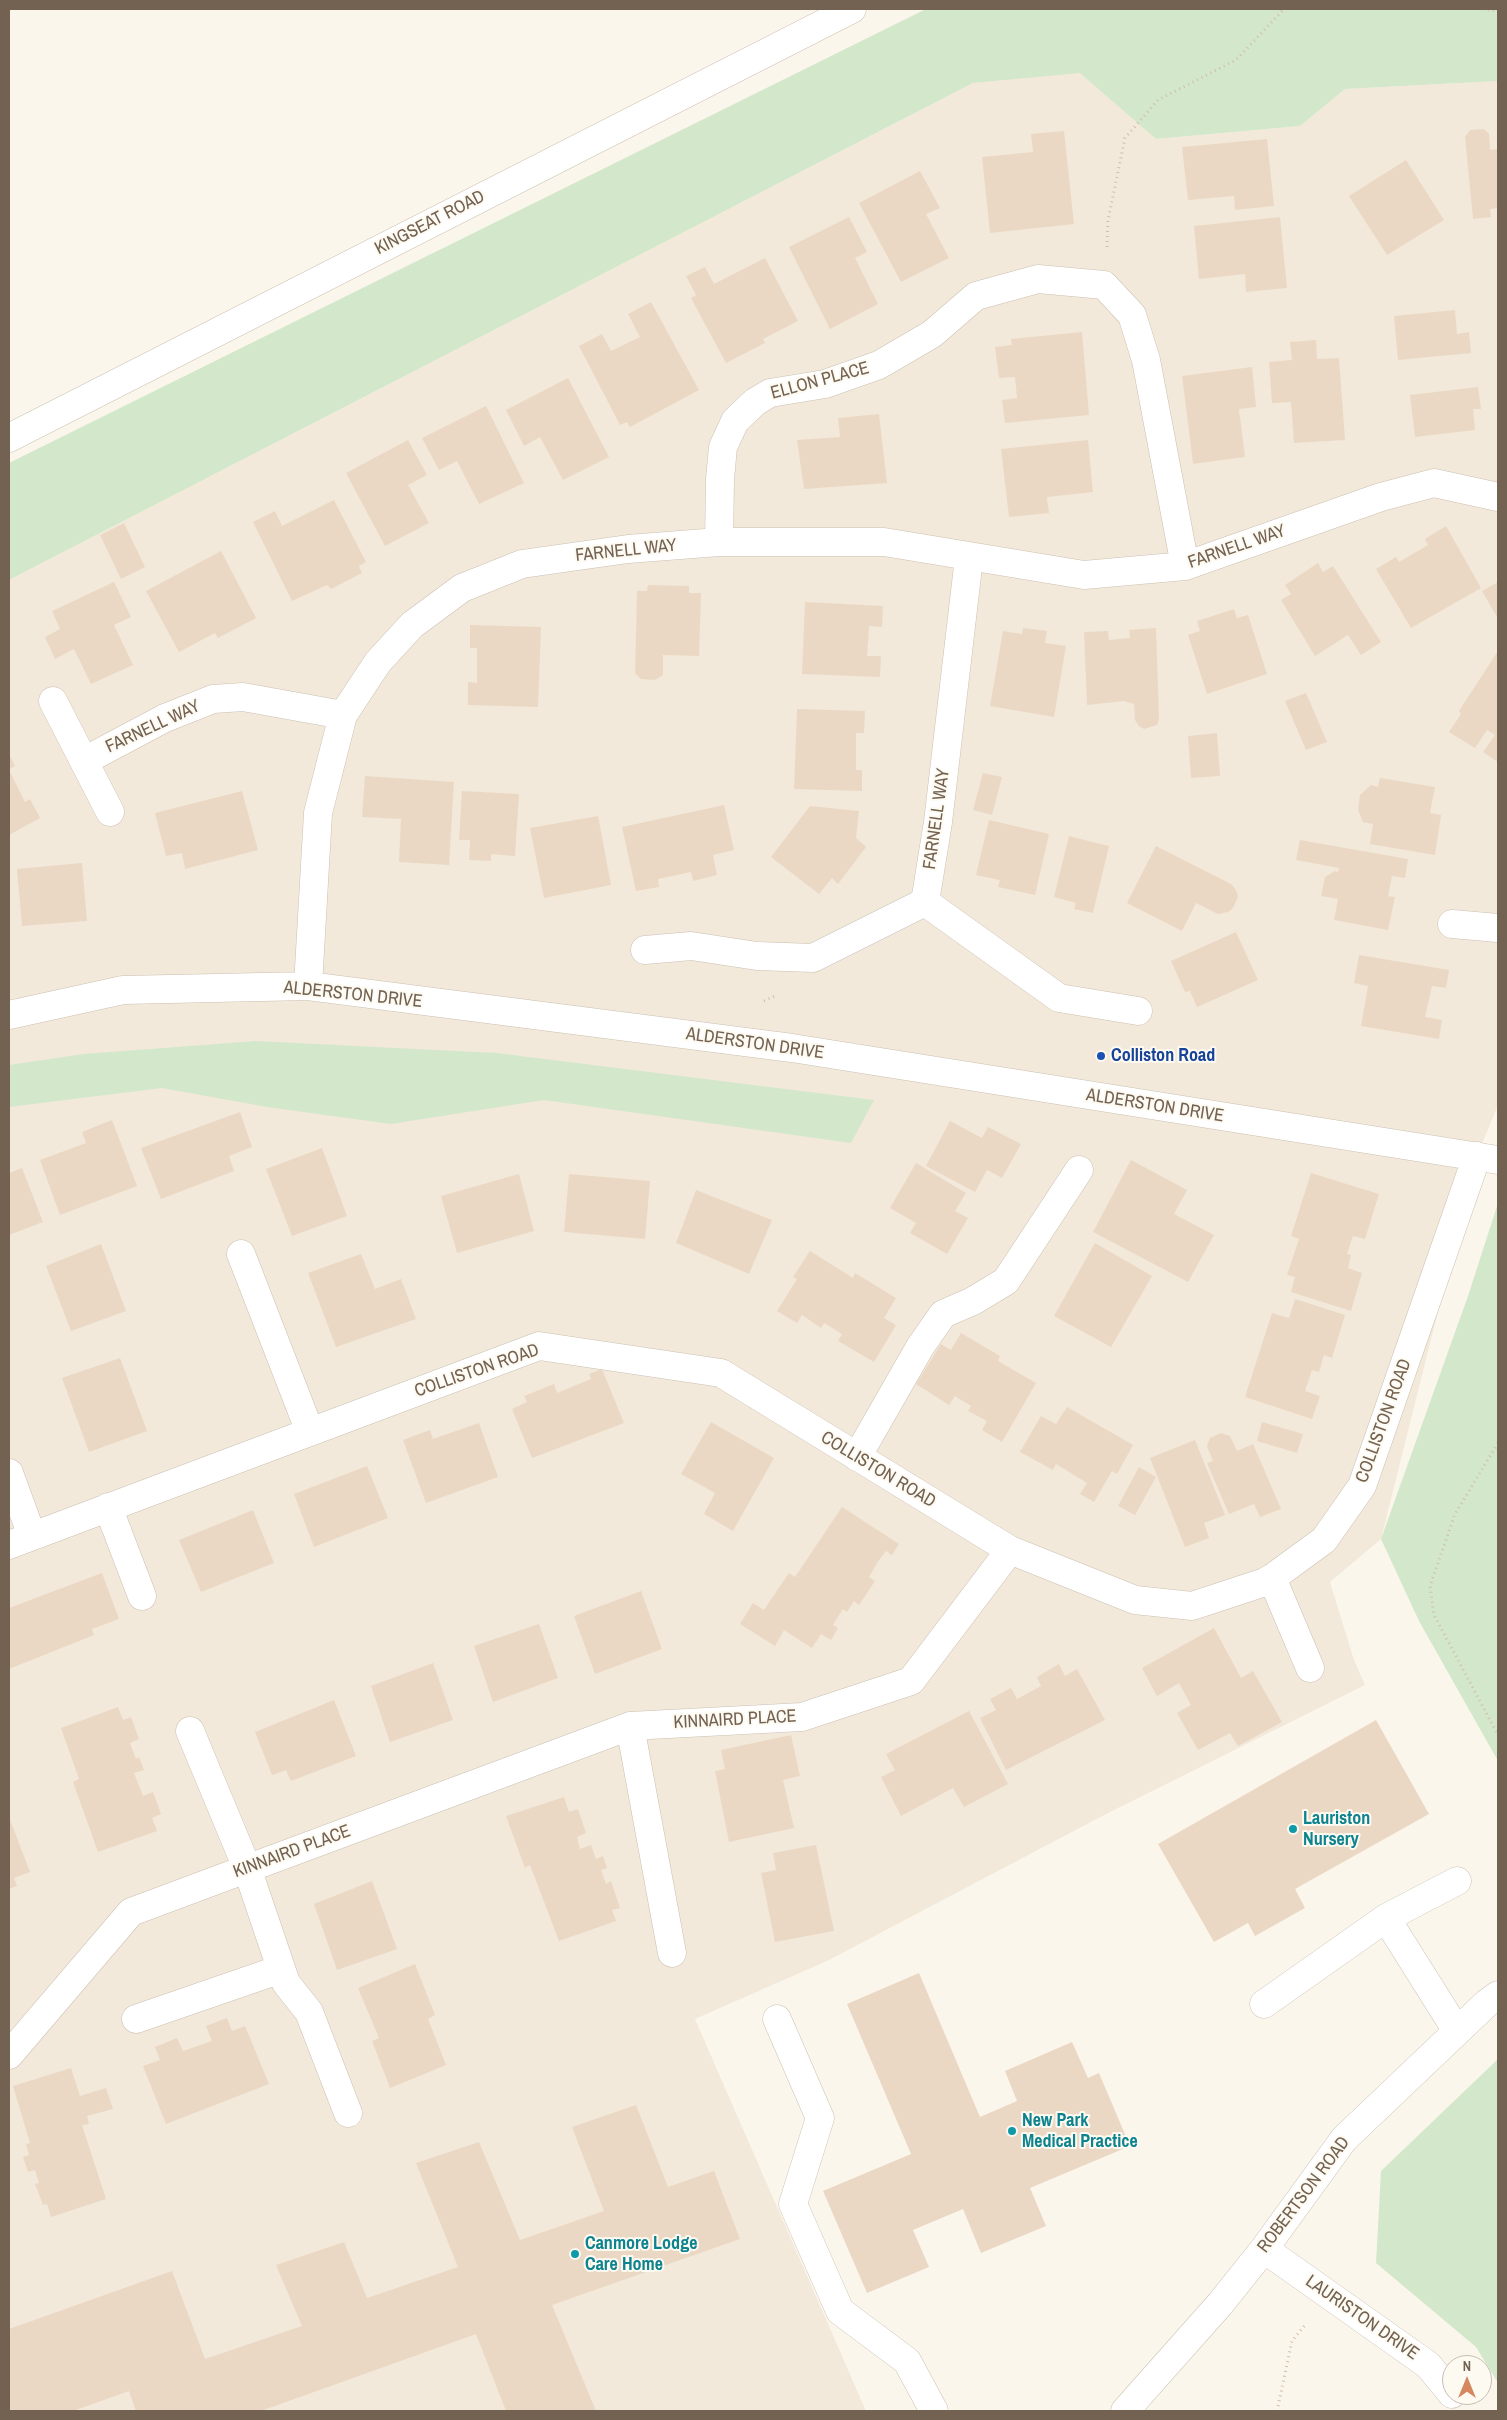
<!DOCTYPE html>
<html>
<head>
<meta charset="utf-8">
<style>
  body { margin:0 }
  #map { position:relative; width:1507px; height:2420px; overflow:hidden; background:#fbf6eb; font-family:"Archivo Narrow",sans-serif }
  canvas { display:block }
  .frame { position:absolute; inset:0; border:10px solid #736151; pointer-events:none }
  .north { position:absolute; left:1442px; top:2355px; width:50px; height:50px; box-sizing:border-box; background:#fdfaf2; border:1px solid #c6bdb2; border-radius:50%; rotate:0deg; font-size:14px; font-weight:700; line-height:20px; text-align:center; color:#736151 }
  .north::after { content:''; display:block; margin:auto; width:18px; height:22px; background:#d6875f; clip-path:polygon(50% 0,100% 100%,50% 72%,0 100%) }
</style>
</head>
<body>
<div id="map">
<canvas width="1507" height="2420"></canvas>
<div class="frame"></div>
<div class="north">N</div>
</div>
<script>
const context = document.querySelector('canvas').getContext('2d');
context.lineJoin = 'round';
function fillPath(path, color) { context.fillStyle = color; context.fill(path, 'evenodd'); }
function stroke(path, color, width, dash) { context.strokeStyle = color; context.lineWidth = width; context.lineCap = dash ? 'butt' : 'round'; context.setLineDash(dash || []); context.stroke(path); }
function write(font, color, halo, rows, align = 'center') {
  context.font = font + ' "Archivo Narrow",sans-serif'; context.lineWidth = 4; context.setLineDash([]); context.textBaseline = 'middle'; context.strokeStyle = halo; context.fillStyle = color; for (const [text, x, y, turn = 0] of rows) {
    context.save(); context.translate(x, y); context.rotate((+turn || 0) * Math.PI / 180); context.textAlign = isNaN(turn) ? turn : align; if (halo) context.strokeText(text, 0, 0); context.fillText(text, 0, 0); context.restore();
  }
}
fillPath(new Path2D(`
  M1080 72 1156 139 1300 126 1345 89 1498 81V1105L1477 1156 1381 1539 1330 1582 1354 1660 1365 1685 1108 1813 829 1960 695 2019 866 2411H9V580L973 83Z`), '#f2e9da');
fillPath(new Path2D(`
  M926 9H1498V81L1345 89 1300 126 1156 139 1080 73 973 83 9 580V463Z
  M256 1041 496 1053 874 1100 851 1143 544 1100 391 1124 267 1107 162 1088 9 1107V1065L84 1054Z
  M1498 1203V1761L1419 1621 1381 1539 1468 1296Z
  M1498 2059V2383L1476 2347 1376 2263 1381 2171Z`), '#d3e7cb');
fillPath(new Path2D(`
  M1484 129 1489 134 1490 150 1498 149V208L1490 209 1491 217 1473 219 1465 137 1470 130Z
  M1064 131 1074 224 990 233 982 157 1033 152 1031 134Z
  M1267 139 1274 206 1235 210 1234 196 1188 200 1182 147Z
  M1406 160 1444 220 1387 255 1349 196Z
  M920 171 940 208 926 214 949 258 901 282 859 203Z
  M849 217 867 252 855 258 878 304 830 329 789 247Z
  M1280 217 1287 288 1246 292 1245 274 1199 279 1194 226Z
  M765 258 798 321 763 339 765 343 726 363 691 298 696 295 686 276 705 267 714 284Z
  M651 302 699 390 630 427 627 422 620 425 579 346 602 334 611 351 640 337 628 314Z
  M1455 310 1457 334 1469 332 1471 353 1398 360 1394 316Z
  M1082 332 1089 415 1005 423 1002 400 1017 398 1015 377 999 378 995 347 1012 345 1011 339Z
  M1316 340 1317 359 1339 358 1345 440 1294 443 1291 402 1272 403 1269 362 1292 360 1290 342Z
  M1252 367 1256 407 1239 409 1245 457 1193 464 1182 376Z
  M568 378 609 457 563 480 540 437 524 446 506 410Z
  M1478 387 1481 409H1473L1475 430 1415 437 1410 395Z
  M486 406 524 483 479 504 457 461 439 470 422 438Z
  M879 414 887 483 804 489 797 440 840 437 838 418Z
  M408 440 427 475 408 485 429 523 385 546 346 473Z
  M1088 440 1093 492 1047 497 1049 513 1009 517 1001 449Z
  M334 500 366 562 359 566 362 573 331 589 327 585 292 601 253 522 275 511 282 526Z
  M124 523 145 567 121 579 100 535Z
  M1446 526 1481 588 1411 628 1376 569 1396 557 1399 562 1428 545 1425 539Z
  M221 551 256 618 218 638 215 633 179 652 146 591Z
  M1318 563 1323 572 1333 566 1381 642 1361 655 1348 635 1315 656 1281 600 1291 594 1285 585Z
  M114 582 131 617 114 625 133 665 91 684 74 649 55 659 45 637 60 629 52 611Z
  M1498 582V619L1482 591Z
  M648 585 689 586V593H701L699 656 663 655V675L655 680 641 679 635 673 637 591H647Z
  M805 602 883 606 882 627 869 626 868 643 867 656H881L880 677 802 674Z
  M1234 609 1237 618 1248 615 1267 674 1207 694 1188 635 1200 631 1197 621Z
  M470 625 541 627 538 707 468 705V682L477 683V648H470Z
  M1023 628 1047 631 1045 643 1066 646 1054 717 990 706 1003 631 1022 634Z
  M1156 628 1159 719 1157 725 1144 729 1139 726 1135 720 1134 704 1124 701 1087 705 1084 632 1108 631 1109 640 1130 638 1129 630Z
  M1498 651V762L1483 752 1495 735 1487 730 1475 748 1449 732 1461 714 1459 711Z
  M1306 693 1327 742 1306 750 1285 701Z
  M797 709 865 711 864 733H856V770H862V791L794 789Z
  M1217 733 1220 776 1191 778 1188 736Z
  M9 754 15 766 9 769Z
  M9 770 25 802 30 799 40 818 9 835Z
  M983 773 1002 777 992 815 973 810Z
  M365 776 454 782 449 865 399 862 401 819 362 817Z
  M1380 778 1435 787 1430 813 1441 815 1435 855 1370 844 1373 824 1363 822 1358 810 1360 795 1371 785 1378 787Z
  M242 791 258 850 185 869 182 853 166 856 155 813Z
  M462 791 519 794 515 856 491 854V861L469 860 470 840H459Z
  M724 805 734 850 713 855 717 875 693 881 691 872 658 879 659 887 636 891 622 827Z
  M810 806 859 811 856 838 866 847 838 884 832 878 819 894 771 857Z
  M598 816 611 885 544 898 530 828Z
  M989 820 1049 834 1035 895 998 887 1000 880 976 875Z
  M1069 836 1109 846 1093 913 1074 909 1076 903 1054 897Z
  M1300 840 1408 859 1405 878 1392 876 1388 896 1395 897 1388 930 1334 920 1338 899 1321 896 1325 877 1335 871 1338 872 1339 868 1296 860Z
  M1156 846 1231 884 1236 890 1238 897 1233 908 1228 912 1218 914 1196 903 1182 931 1127 903Z
  M82 863 87 921 22 926 17 869Z
  M1236 932 1258 980 1197 1007 1190 991 1185 992 1171 961Z
  M1359 955 1449 970 1446 988 1432 986 1425 1017 1442 1020 1439 1039 1361 1026 1368 986 1354 983Z
  M240 1112 252 1147 229 1156 234 1171 161 1199 141 1148Z
  M112 1120 137 1186 60 1215 40 1160 86 1143 82 1132Z
  M950 1121 982 1138 988 1127 1021 1144 1002 1178 987 1170 975 1192 926 1166Z
  M322 1148 347 1216 292 1236 266 1169Z
  M1131 1160 1187 1190 1174 1214 1214 1235 1188 1282 1093 1232Z
  M916 1163 966 1193 955 1211 968 1218 947 1254 910 1233 916 1223 890 1208Z
  M22 1168 43 1222 9 1235V1173Z
  M1311 1173 1379 1194 1365 1239 1353 1236 1347 1254 1351 1255 1348 1268 1362 1273 1351 1311 1291 1292 1295 1277 1287 1275 1299 1239 1291 1236Z
  M519 1174 534 1231 457 1253 441 1196Z
  M569 1174 650 1181 645 1239 564 1232Z
  M696 1190 772 1220 749 1274 676 1243Z
  M1095 1243 1152 1276 1111 1347 1054 1316Z
  M101 1244 126 1311 71 1331 46 1266Z
  M810 1251 853 1278 855 1273 896 1298 884 1318 896 1325 874 1362 838 1341 842 1334 824 1323 821 1328 802 1315 797 1323 777 1311 797 1279 793 1277Z
  M361 1254 375 1289 401 1279 416 1319 336 1347 308 1273Z
  M1295 1299 1345 1315 1332 1358 1324 1355 1319 1372 1312 1370 1305 1391 1320 1396 1312 1419 1245 1397 1272 1313 1289 1318Z
  M961 1333 1000 1356 998 1361 1036 1383 1002 1442 982 1430 987 1421 968 1411 971 1406 955 1396 949 1405 916 1384 941 1344 951 1350Z
  M120 1358 147 1431 89 1452 62 1378Z
  M602 1369 624 1423 532 1458 512 1409 527 1402 524 1396 554 1384 557 1393 591 1379 589 1374Z
  M1067 1407 1133 1445 1117 1474 1112 1471 1094 1502 1080 1494 1087 1483 1056 1464 1053 1470 1020 1452 1041 1416 1056 1424Z
  M711 1422 774 1458 733 1531 704 1514 715 1493 681 1474Z
  M1262 1422 1303 1434 1297 1453 1257 1441Z
  M479 1423 498 1477 426 1503 403 1440 430 1430 433 1439Z
  M1221 1433 1230 1436 1237 1451 1253 1444 1281 1509 1260 1517 1254 1504 1229 1514 1207 1463 1213 1461 1207 1446 1210 1438Z
  M1195 1440 1225 1515 1204 1523 1209 1538 1185 1547 1150 1458Z
  M367 1466 388 1518 314 1547 294 1494Z
  M1139 1467 1156 1477 1135 1515 1118 1506Z
  M842 1507 899 1544 892 1555 886 1551 877 1563 869 1577 875 1581 859 1605 854 1601 847 1612 843 1609 833 1625 838 1628 831 1640 821 1634 812 1648 784 1630 775 1646 740 1624 753 1603 764 1610 789 1573 795 1577Z
  M253 1510 274 1563 201 1592 179 1540Z
  M102 1573 119 1619 92 1629 94 1635 9 1669V1608Z
  M641 1591 662 1649 595 1674 574 1616Z
  M539 1624 558 1678 493 1702 474 1646Z
  M1214 1628 1241 1678 1253 1671 1282 1722 1238 1746 1230 1733 1198 1750 1177 1713 1191 1705 1179 1683 1157 1696 1142 1668Z
  M433 1663 453 1720 390 1742 371 1686Z
  M1059 1664 1065 1676 1077 1669 1105 1720 1006 1770 980 1718 996 1710 990 1699 1011 1688 1017 1699 1041 1686 1037 1677Z
  M334 1700 356 1756 291 1781 286 1770 272 1775 255 1732Z
  M118 1707 123 1720 131 1717 139 1739 130 1743 136 1759 139 1757 144 1770 134 1773 143 1796 153 1792 161 1814 152 1818 157 1831 98 1852 73 1782 79 1779 61 1728Z
  M969 1711 1008 1784 964 1807 953 1788 901 1816 881 1777 895 1770 886 1754Z
  M1376 1720 1429 1814 1295 1889 1305 1908 1255 1936 1248 1923 1214 1942 1158 1844Z
  M791 1735 800 1776 783 1780 794 1828 729 1842 715 1771 725 1769 721 1750Z
  M564 1797 569 1812 578 1809 586 1833 577 1837 580 1849 591 1845 596 1859 603 1856 607 1868 601 1870 606 1884 611 1881 620 1908 612 1910 616 1921 559 1941 530 1865 525 1868 506 1816Z
  M9 1817 30 1872 14 1878 17 1886 9 1889Z
  M816 1845 834 1931 775 1942 761 1873 776 1870 773 1853Z
  M372 1881 397 1949 337 1970 314 1904Z
  M415 1964 435 2015 428 2019 446 2065 390 2088 372 2041 379 2038 358 1988Z
  M919 1973 980 2117 1017 2101 1005 2071 1072 2042 1088 2078 1099 2073 1130 2146 1030 2188 1046 2226 981 2253 963 2209 913 2230 929 2267 867 2293 823 2191 911 2154 847 2004Z
  M227 2018 232 2031 245 2026 269 2084 166 2124 143 2066 160 2060 155 2047 177 2038 183 2051 212 2041 206 2026Z
  M71 2068 80 2096 106 2088 113 2109 87 2116 89 2124 82 2125 106 2199 51 2217 47 2204 43 2205 35 2184 39 2183 35 2170 28 2172 23 2157 29 2155 26 2144 30 2143 13 2086Z
  M636 2105 668 2187 714 2171 740 2239 552 2305 596 2411H506L476 2334 261 2411H136L129 2391 73 2411H9V2329L172 2271 205 2359 302 2326 276 2265 344 2242 367 2298 458 2267 416 2163 479 2142 520 2240 604 2211 572 2127Z`), '#ebd8c4');
const minor = new Path2D(`
  M9 438 852 9
  M719 542 720 479 723 447 735 421 755 402 770 393 825 384 879 365 932 334 976 296 1038 279 1104 285 1132 315 1146 360 1185 566
  M53 701 110 812
  M84 761 165 718 213 699 243 697 343 715
  M925 902 938 822 969 558
  M1452 924 1498 928
  M645 950 691 946 757 956 813 958 925 902 1059 998 1138 1011
  M308 986 318 813 343 715 378 662 412 625 462 588 522 564 628 549 719 542H884L1084 575 1185 566 1381 497 1434 483 1498 497
  M9 1015 123 990 308 986 792 1048 1498 1160
  M241 1254 310 1432
  M857 1457 920 1347 943 1314 973 1301 1006 1281 1079 1170
  M9 1473 32 1536
  M108 1507 142 1596
  M9 1545 539 1346 721 1373 1010 1550 1135 1600 1192 1606 1265 1582 1272 1578 1324 1540 1362 1486 1477 1156
  M1272 1578 1310 1668
  M630 1726 672 1953
  M190 1731 247 1868 286 1983 309 2012 348 2113
  M1386 1918 1457 2031
  M1264 2004 1386 1918 1457 1881
  M136 2019 281 1969
  M777 2019 820 2118 793 2204 840 2311 907 2361 934 2411
  M9 2055 131 1912 630 1726 802 1717 911 1681 1010 1550
  M1264 2249 1428 2365 1452 2394
  M1125 2411 1220 2304 1264 2249 1344 2139 1487 2003 1498 1995`);
stroke(minor, '#ccc0b2', 29);
stroke(new Path2D(`
  M1483 9 1498 11
  M1107 247 1108 220 1125 138 1158 100 1236 60 1284 9
  M764 1001 775 996
  M1498 1443 1455 1514 1430 1586 1434 1615 1498 1735
  M1277 2411 1292 2341 1305 2325`), '#d2bea9', 3, [1, 4]);
stroke(minor, '#fff', 28);
for (const [x, y, r, color] of [
  [1101,1056,5,"#1a4fb4"],
  [1293,1829,5,"#0f9aa8"],
  [1012,2131,5,"#0f9aa8"],
  [575,2254,5,"#0f9aa8"]
]) { const dot = new Path2D(); dot.arc(x, y, r, 0, 2 * Math.PI); context.fillStyle = color; context.fill(dot); stroke(dot, '#fdfaf2', 2); }
write('18px', '#736151', '#fdfaf2', [
  ["KINGSEAT ROAD",430,223,-27],
  ["ELLON PLACE",820,381,-15],
  ["FARNELL WAY",1237,547,-19],
  ["FARNELL WAY",626,551,-6],
  ["FARNELL WAY",153,727,-25],
  ["FARNELL WAY",937,819,-82],
  ["ALDERSTON DRIVE",353,995,6],
  ["ALDERSTON DRIVE",755,1044,8],
  ["ALDERSTON DRIVE",1155,1106,9],
  ["COLLISTON ROAD",477,1371,-19],
  ["COLLISTON ROAD",1384,1421,-70],
  ["COLLISTON ROAD",878,1470,31],
  ["KINNAIRD PLACE",735,1720,-3],
  ["KINNAIRD PLACE",292,1852,-20],
  ["ROBERTSON ROAD",1304,2195,-53],
  ["LAURISTON DRIVE",1362,2318,35]
]);
write('bold 18px', '#164399', '#fdfaf2', [
  ["Colliston Road",1111,1056]
], 'left');
write('bold 18px', '#0d838f', '#fdfaf2', [
  ["Lauriston",1303,1819],
  ["Nursery",1303,1840],
  ["New Park",1022,2121],
  ["Medical Practice",1022,2142],
  ["Canmore Lodge",585,2244],
  ["Care Home",585,2265]
], 'left');
</script>
</body>
</html>
